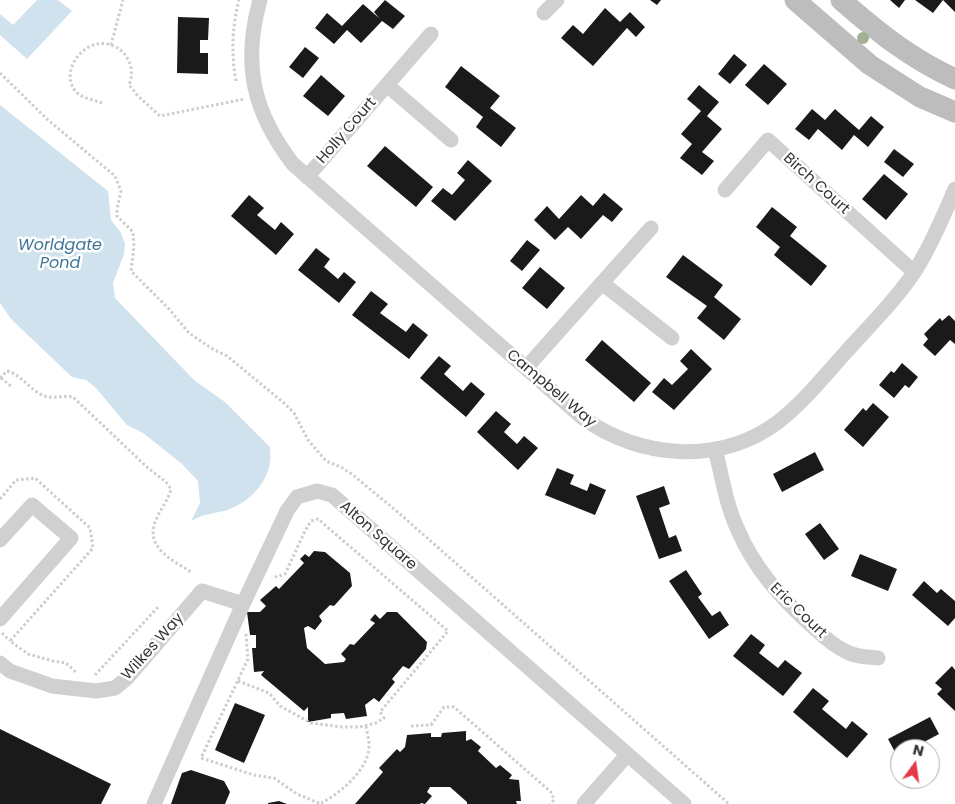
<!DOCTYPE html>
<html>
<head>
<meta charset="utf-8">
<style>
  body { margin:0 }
  #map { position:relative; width:955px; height:804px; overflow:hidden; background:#fff; font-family:Poppins,sans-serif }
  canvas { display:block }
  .north { position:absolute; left:890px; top:739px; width:50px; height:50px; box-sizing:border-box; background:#fff; border:1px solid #adadad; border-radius:50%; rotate:14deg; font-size:14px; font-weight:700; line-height:20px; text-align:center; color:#333 }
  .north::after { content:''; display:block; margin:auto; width:18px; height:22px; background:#e63946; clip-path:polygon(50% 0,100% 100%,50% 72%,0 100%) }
</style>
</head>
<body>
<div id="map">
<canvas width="955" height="804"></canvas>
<div class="north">N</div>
</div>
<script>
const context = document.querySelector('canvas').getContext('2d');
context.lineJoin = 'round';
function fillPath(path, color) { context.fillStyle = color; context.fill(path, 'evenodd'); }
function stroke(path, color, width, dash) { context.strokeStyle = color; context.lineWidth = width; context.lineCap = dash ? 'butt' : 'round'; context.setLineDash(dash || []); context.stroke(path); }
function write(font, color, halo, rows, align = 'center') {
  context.font = font + ' Poppins,sans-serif'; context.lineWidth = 5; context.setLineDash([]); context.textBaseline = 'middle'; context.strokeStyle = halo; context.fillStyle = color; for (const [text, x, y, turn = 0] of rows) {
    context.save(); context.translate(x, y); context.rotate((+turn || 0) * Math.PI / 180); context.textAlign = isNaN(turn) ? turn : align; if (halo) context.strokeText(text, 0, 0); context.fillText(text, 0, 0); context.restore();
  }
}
fillPath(new Path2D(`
  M37 0H58L72 11 27 59 0 35V14L13 25Z
  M0 105 108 191 111 220 121 233 125 244 124 254 113 283 115 298 195 381 225 402 270 447C270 452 271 457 270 462 267 485 246 505 224 511 211 514 203 514 191 521L200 503 198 481 182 464 143 433 127 425 96 388 86 380 72 377 11 319 0 303Z`), '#cfe2ee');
fillPath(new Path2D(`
  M385 0 405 16 393 29 382 21 361 43 347 30 334 44 315 28 327 13 342 26 363 4 379 18 374 12Z
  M650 0H661L657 5Z
  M890 0H905L899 8Z
  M915 0H943L933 13Z
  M943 0H955V12Z
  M605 8 620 22 630 12 645 27 636 37 627 28 593 66 561 38 573 25 583 34Z
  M178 17 209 18 208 40H200V53H208V74L177 73Z
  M305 47 319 58 303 78 289 67Z
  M734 54 747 65 730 84 718 74Z
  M764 64 787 84 768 105 745 85Z
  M461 66 500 96 490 108 516 128 501 147 476 127 483 117 445 87Z
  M321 75 345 96 328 116 303 96Z
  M699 85 719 102 707 116 722 129 702 152 714 161 702 175 680 158 692 144 681 134 701 111 687 99Z
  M812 109 825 120 835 109 859 130 871 116 884 127 868 147 854 135 842 150 818 129 809 140 795 129Z
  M385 146 433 187 416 207 367 166Z
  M894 149 914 164 903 177 884 162Z
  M468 160 492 181 455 221 431 201 443 188 452 195 465 180 457 173Z
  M884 174 908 194 886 220 862 199Z
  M604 193 623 209 612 222 603 215 581 239 568 227 555 240 534 220 547 206 559 219 581 195 593 206Z
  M249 195 264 208 257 215 275 230 281 222 294 234 276 255 231 216Z
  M772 207 797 227 790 236 827 266 811 286 774 255 780 247 756 227Z
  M527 240 540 250 522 271 510 261Z
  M316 248 330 259 324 267 338 279 344 272 356 282 339 303 298 270Z
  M683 255 723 285 714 297 741 319 724 340 697 318 707 306 666 277Z
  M540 267 565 288 547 309 522 288Z
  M371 291 388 304 380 313 406 332 413 323 428 335 409 359 352 315Z
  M949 315 955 321V344L950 340 935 356 923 345 928 339 924 334 940 318 942 321Z
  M602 340 651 383 634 402 585 360Z
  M691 349 712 369 674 410 652 392 664 378 672 385 688 369 680 361Z
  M439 356 451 366 444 374 463 391 471 382 485 394 466 417 420 378Z
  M902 363 918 377 909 388 905 385 894 398 879 385 891 371 894 373Z
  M873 403 889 417 863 447 844 430 863 408 866 411Z
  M496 411 511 424 504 432 517 444 524 436 538 448 518 470 477 432Z
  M815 452 824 470 782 492 773 474Z
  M557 468 574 475 570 484 587 491 590 483 606 490 595 515 545 495Z
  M664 486 670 504 659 508 669 538 676 535 682 551 659 559 636 496Z
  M820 523 839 549 824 560 805 534Z
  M314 551 325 552 350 573 352 586 334 606 330 605 319 616 322 621 315 630 308 626 304 628 307 648 325 664 344 662 346 659 341 654 350 644 354 645 375 623 370 620 375 614 380 619 387 612H397L427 642 426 649 409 669 403 666 392 679 395 682 379 702 374 698 365 705 367 716 346 719 344 713 331 714V718L308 722V707L304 711 261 675 264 671 254 672 252 648H256V635H250L247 612H260L266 606 260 600 276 586 279 589 304 563 300 559 305 554 309 557Z
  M860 554 897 569 888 591 851 576Z
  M686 570 702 594 698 597 712 616 720 611 729 625 709 639 669 581Z
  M924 581 937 593 941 589 955 601V618L948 626 912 595Z
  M751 634 765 645 759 653 778 668 785 660 802 673 783 696 733 656Z
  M952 666 955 670V711L937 694 942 689 935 683Z
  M813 688 829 701 822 709 846 729 852 721 868 734 847 758 793 712Z
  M235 703 265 715 244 763 215 750Z
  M930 717 939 734 911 749H900V754L897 756 888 739Z
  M0 729 111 784 101 804H0Z
  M466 731V741L471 739 481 747 478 751 496 768 500 765 512 775 509 779 519 780 521 801H516L517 804H467V802L450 787H430L427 792 432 796 425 804 421 803 420 804H355L383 772 379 768 397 749 400 752 405 747 407 735 431 733V737H441L442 733Z
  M191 770 224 781 230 792 225 804H171L182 773Z
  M279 801 287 804H268V803Z`), '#1a1a1a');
stroke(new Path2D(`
  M111 45 123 0
  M0 73 48 120 115 176 121 191 117 209V216L133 232 134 246 131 271 169 309 189 333 211 348 227 356 284 403 294 413 308 440 326 461 341 467 353 475 400 514 729 804
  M236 81C231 53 232 27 239 0
  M102 103C95 100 86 99 80 95 55 78 82 35 111 45 117 47 122 50 126 56 132 65 133 75 129 85L138 96 160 116 244 99
  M0 378 7 371C22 375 30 390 44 396 54 399 64 395 73 397L148 468 166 482 171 489C168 501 160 509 156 520 144 547 172 560 191 572
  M1 378 11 386
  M0 499 16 480 35 478 90 528 93 548 10 641 28 654 53 661 66 663 77 673
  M2 633 10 641
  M246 634 248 659 201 758 254 775 274 778 297 794 321 804
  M95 675 159 606
  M238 681 269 693 280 706 311 723 342 727H359L376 723 384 718 380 712 448 631 318 519 311 521 305 531 285 574 272 578
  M411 726 431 725 444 707H454L552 793 554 800 550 804
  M321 803C340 794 370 768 369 745 369 739 367 732 366 726`), '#cdcdcd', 3, [2.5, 2.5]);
stroke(new Path2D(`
  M260 0C242 64 253 112 293 164L583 418C640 458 719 466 778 422 804 402 824 376 846 352 869 326 896 300 915 271 931 245 943 217 955 189
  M544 13 557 0
  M387 85 451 140
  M307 177 431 34
  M725 190 768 140 914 272
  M602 283 672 338
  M526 368 651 228
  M715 449C722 476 726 505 738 530 754 568 781 598 812 626 822 635 832 645 845 651 855 657 867 657 878 658
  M0 540 32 505 71 538 0 619
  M0 663 10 671 52 686 96 691 115 688 127 678 202 591 243 604
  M154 804 243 604 287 511 297 497 317 491 332 495 684 804
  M584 804 627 755`), '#d0d0d0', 15);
stroke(new Path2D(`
  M795 0 870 65 920 97 955 112
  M841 0C879 33 910 58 955 79`), '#bdbdbd', 21);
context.fillStyle = '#a2b095';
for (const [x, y] of [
  [863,38]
]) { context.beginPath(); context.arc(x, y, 6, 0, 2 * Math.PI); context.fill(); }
write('15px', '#333', '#fff', [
  ["Holly Court",347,131,-49],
  ["Birch Court",816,184,42],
  ["Campbell Way",551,389,40],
  ["Alton Square",378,536,41],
  ["Eric Court",798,611,44],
  ["Wilkes Way",153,647,-48]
]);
write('italic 16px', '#3f7597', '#fff', [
  ["Worldgate",60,246],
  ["Pond",60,264]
]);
</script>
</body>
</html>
